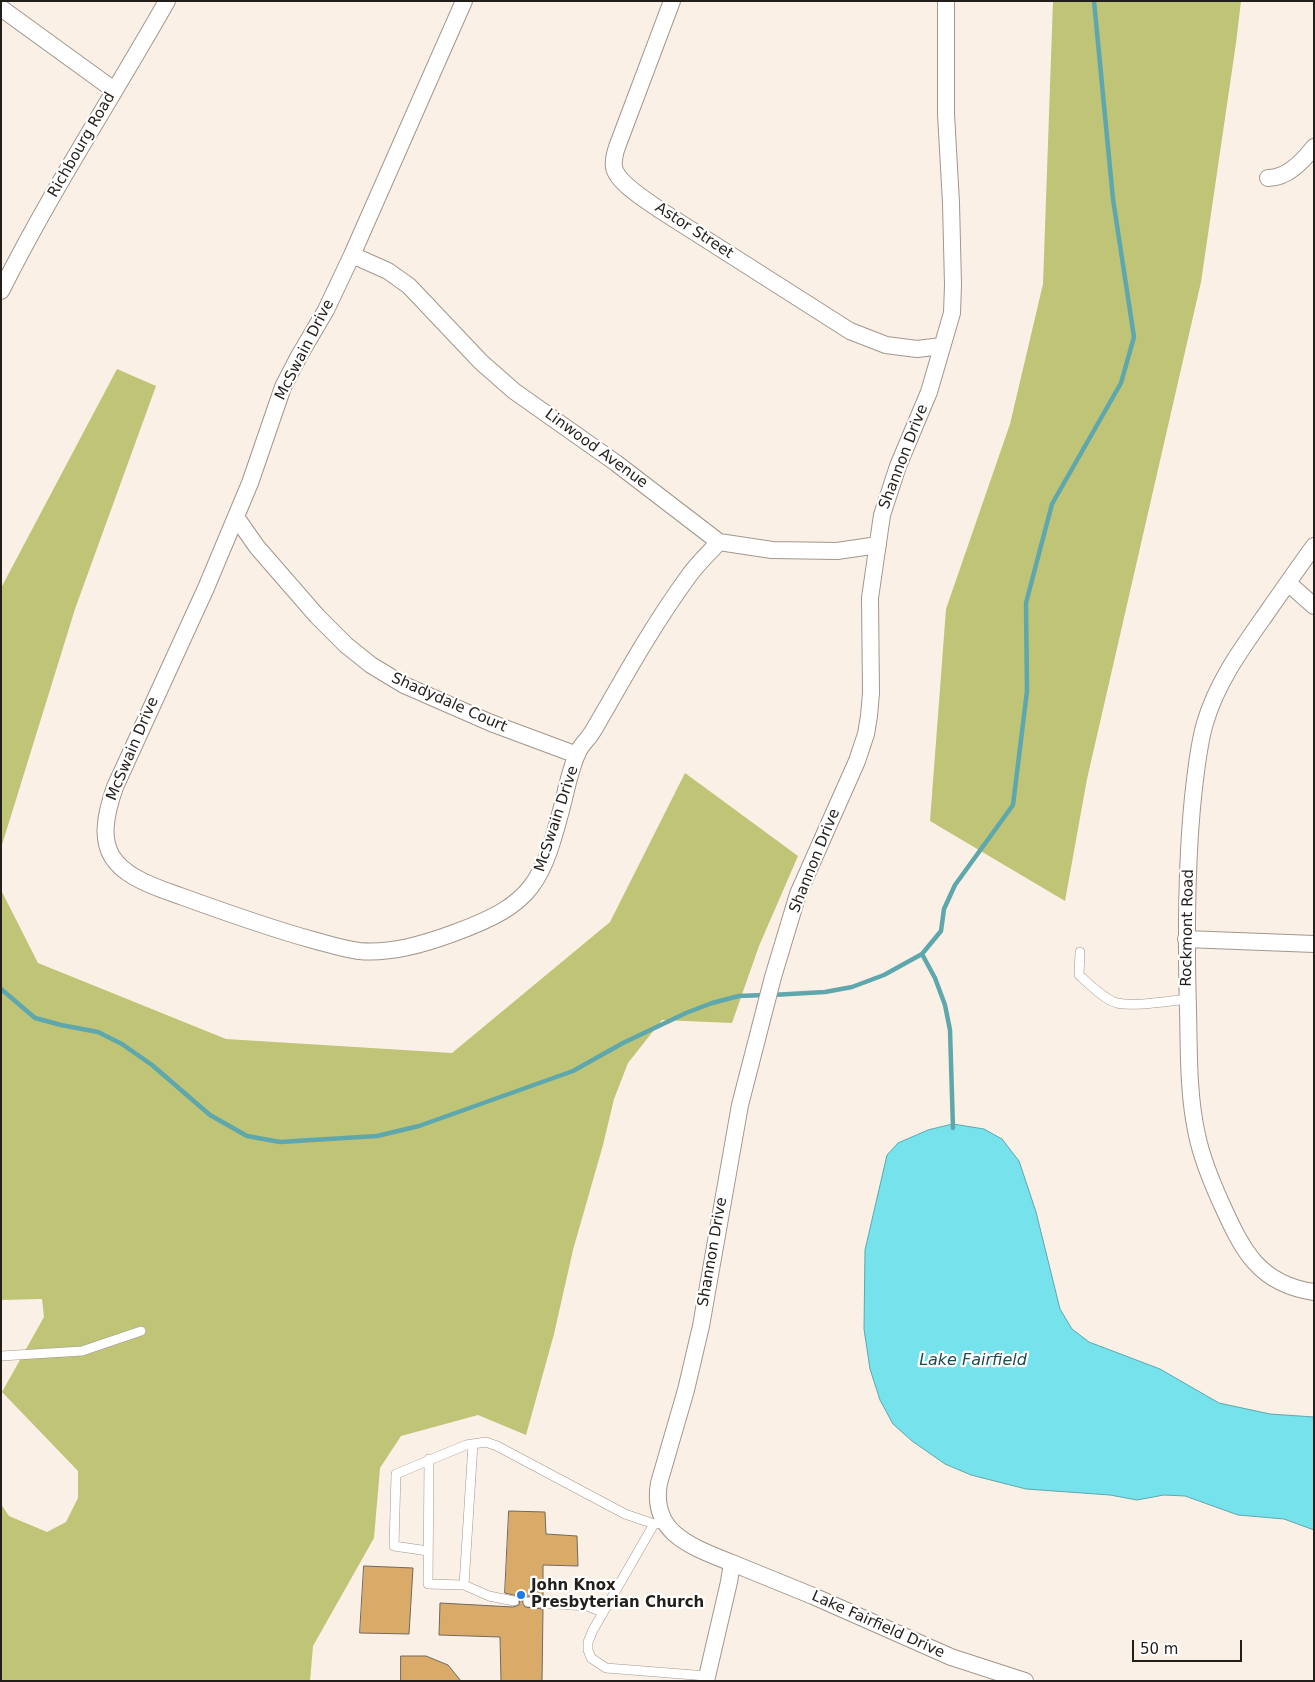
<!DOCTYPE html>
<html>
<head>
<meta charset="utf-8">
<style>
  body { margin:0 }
  #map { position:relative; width:1315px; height:1682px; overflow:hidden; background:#fbf0e5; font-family:"DejaVu Sans",sans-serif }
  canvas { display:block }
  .frame { position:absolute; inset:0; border:2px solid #221e1a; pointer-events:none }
  .scale { position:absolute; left:1132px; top:1640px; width:110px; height:22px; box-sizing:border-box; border:2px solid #221e1a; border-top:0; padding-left:6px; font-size:15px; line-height:18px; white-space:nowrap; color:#221e1a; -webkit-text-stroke:4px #fff; paint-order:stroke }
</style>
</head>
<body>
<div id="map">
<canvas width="1315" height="1682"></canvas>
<div class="frame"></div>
<div class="scale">50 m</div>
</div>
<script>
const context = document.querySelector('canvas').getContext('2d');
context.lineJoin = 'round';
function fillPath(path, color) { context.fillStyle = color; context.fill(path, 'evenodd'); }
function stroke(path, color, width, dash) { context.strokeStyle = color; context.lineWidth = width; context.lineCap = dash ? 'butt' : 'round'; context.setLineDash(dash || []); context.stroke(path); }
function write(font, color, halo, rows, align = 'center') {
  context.font = font + ' "DejaVu Sans",sans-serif'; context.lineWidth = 4.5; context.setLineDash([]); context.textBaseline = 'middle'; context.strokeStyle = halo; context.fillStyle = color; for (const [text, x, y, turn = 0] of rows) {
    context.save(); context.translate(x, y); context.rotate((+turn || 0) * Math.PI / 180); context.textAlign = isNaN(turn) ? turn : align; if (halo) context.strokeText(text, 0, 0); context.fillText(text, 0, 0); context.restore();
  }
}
fillPath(new Path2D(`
  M1053 1H1241L1236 43 1201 282 1087 779 1065 901 930 821 946 609 1010 424 1043 284Z
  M117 369 156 386 75 609 1 848V588Z
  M685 773 798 856 759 946 732 1023 662 1020 628 1063 614 1099 603 1145 573 1250 554 1334 526 1435 478 1415 401 1436 380 1468 374 1538 313 1646 310 1681H1V1504L9 1516 47 1532 66 1522 78 1498V1471L2 1392 44 1317 42 1299 1 1300V890L38 963 226 1039 452 1053 610 922Z`), '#c0c476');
const water = new Path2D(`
  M953 1124 984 1129 1002 1139 1019 1161 1036 1212 1060 1309 1072 1329 1089 1342 1160 1369 1219 1403 1270 1414 1314 1417V1530L1284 1519 1238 1515 1185 1496 1164 1495 1137 1500 1110 1495 1026 1489 971 1475 945 1464 912 1441 893 1424 880 1400 870 1369 864 1329 865 1250 887 1155 898 1143 928 1130Z`);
fillPath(water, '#76e2ec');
stroke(water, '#5da7ad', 1);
stroke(new Path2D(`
  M922 954 935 978 945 1005 950 1030 953 1128
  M1 989 35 1018 61 1025 98 1032 122 1044 152 1065 210 1115 247 1136 280 1142 377 1136 419 1126 573 1071 623 1043 686 1013 712 1003 739 996 764 995
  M772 995 825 992 852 987 884 975 922 954 941 931 944 909 955 885 1013 805 1027 691 1026 603 1052 504 1121 383 1134 337 1113 199 1094 1`), '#5da7ad', 4.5);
const building = new Path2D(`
  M509 1511 545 1512 546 1534 577 1536 578 1566 543 1565V1597L526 1596 522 1601 525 1607 543 1609 542 1681H501L500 1637 439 1635 440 1603 513 1607 519 1605 520 1599 518 1596 505 1593Z
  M364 1566 413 1568 409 1634 360 1633Z
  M401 1656H426L448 1665 461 1681H401Z`);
fillPath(building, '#daaa69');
stroke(building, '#71695f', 1);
const service = new Path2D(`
  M1080 952 1079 975C1088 983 1105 1000 1117 1003 1136 1007 1168 1001 1188 999
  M1 1356 82 1351 141 1331
  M429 1459 428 1584 464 1585 473 1444
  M654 1524 593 1630 588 1642V1650L591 1658 606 1668 707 1676
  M428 1551 394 1546 396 1474 466 1445 486 1442 497 1446 625 1514 654 1524 666 1523
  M464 1585 489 1596 514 1601
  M528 1602 587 1606 603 1612`);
const minor = new Path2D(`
  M464 1 352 255 326 310 299 356 283 387 250 483 206 588 115 787C92 852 111 872 172 893 219 910 265 927 313 940 328 944 343 949 359 951 391 954 424 944 454 933 534 904 542 883 563 803 567 786 571 766 579 750 583 743 589 738 593 731 598 723 602 715 607 707 632 663 658 618 688 577 697 564 709 553 719 542
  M672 1 617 147C615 153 613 160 614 167 616 182 647 201 660 210L850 331 886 345 917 349 942 346
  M1 8 114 90
  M1268 178C1287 178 1302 162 1314 147
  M352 255 388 271 409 286 481 362 514 391 616 463 719 542 772 550 837 551 878 545
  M1 291C51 191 112 98 167 1
  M236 517 257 547 317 616 346 645 371 665 404 685 491 723 577 755
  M1314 546C1298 568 1282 591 1266 614 1242 648 1217 682 1205 723 1198 747 1196 772 1193 797 1186 867 1186 939 1188 1010 1189 1051 1188 1095 1197 1135 1202 1159 1212 1183 1222 1205 1243 1251 1259 1284 1314 1292
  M1288 583 1314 606
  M1186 939 1314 944
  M732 1563 813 1596 951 1657 1025 1681
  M706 1681 729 1582 732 1563C693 1547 650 1534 659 1483L686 1390 701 1326 740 1105 773 977 798 894 857 761 866 734 869 716 871 693 870 598 882 515 898 466 929 392 952 313 953 285 951 203 946 114V1`);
stroke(service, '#a1978d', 10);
stroke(minor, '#a1978d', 18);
stroke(service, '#fff', 9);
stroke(minor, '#fff', 16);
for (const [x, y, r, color] of [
  [521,1595,5,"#207ae4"]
]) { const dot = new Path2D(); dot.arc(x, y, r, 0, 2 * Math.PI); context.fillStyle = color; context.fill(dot); stroke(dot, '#fff', 2); }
write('15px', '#221e1a', '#fff', [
  ["Richbourg Road",82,145,-60],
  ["Astor Street",694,231,33],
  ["McSwain Drive",305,350,-63],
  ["Linwood Avenue",596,449,36],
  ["Shannon Drive",904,457,-69],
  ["Shadydale Court",449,703,24],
  ["McSwain Drive",133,749,-67],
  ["McSwain Drive",557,819,-72],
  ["Shannon Drive",815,861,-68],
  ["Rockmont Road",1188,928,-89],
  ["Shannon Drive",713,1252,-80],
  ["Lake Fairfield Drive",878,1625,24]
]);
write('bold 15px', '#221e1a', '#fff', [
  ["John Knox",531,1586],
  ["Presbyterian Church",531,1603]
], 'left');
write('italic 16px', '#1c4c51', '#fff', [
  ["Lake Fairfield",973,1361]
]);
</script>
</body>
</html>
